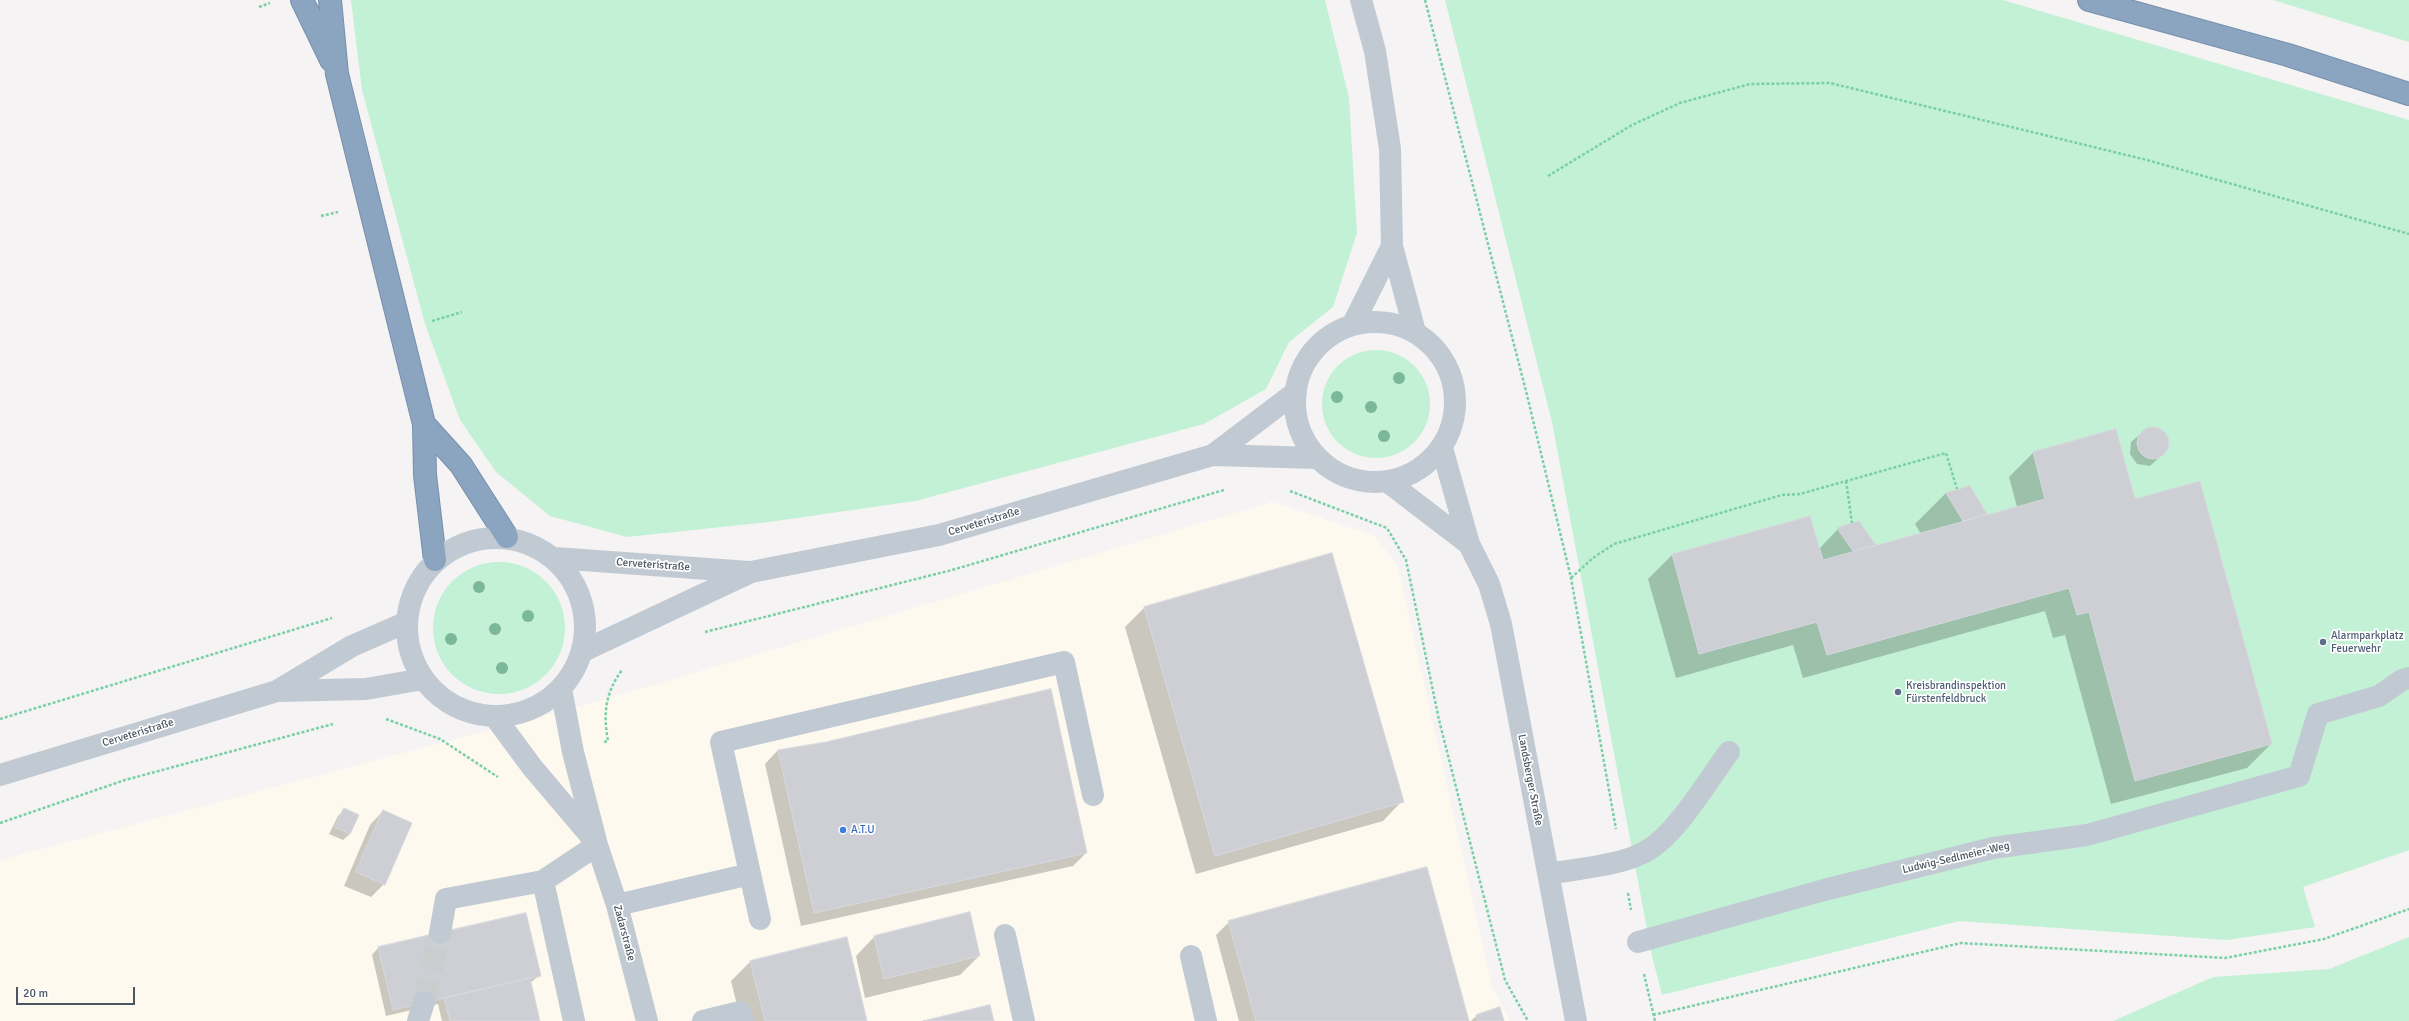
<!DOCTYPE html>
<html>
<head>
<meta charset="utf-8">
<style>
  body { margin:0 }
  #map { position:relative; width:2409px; height:1021px; overflow:hidden; background:#f5f3f3; font-family:Signika,sans-serif }
  canvas { display:block }
  .scale { position:absolute; left:16px; top:987px; width:119px; height:18px; box-sizing:border-box; border:2px solid #4a5661; border-top:0; padding-left:5px; font-size:12px; line-height:14px; white-space:nowrap; color:#4a5661; -webkit-text-stroke:3px #fff; paint-order:stroke }
</style>
</head>
<body>
<div id="map">
<canvas width="2409" height="1021"></canvas>
<div class="scale">20 m</div>
</div>
<script>
const context = document.querySelector('canvas').getContext('2d');
context.lineJoin = 'round';
function fillPath(path, color) { context.fillStyle = color; context.fill(path, 'evenodd'); }
function stroke(path, color, width, dash) { context.strokeStyle = color; context.lineWidth = width; context.lineCap = dash ? 'butt' : 'round'; context.setLineDash(dash || []); context.stroke(path); }
function write(font, color, halo, rows, align = 'center') {
  context.font = font + ' Signika,sans-serif'; context.lineWidth = 3.5; context.setLineDash([]); context.textBaseline = 'middle'; context.strokeStyle = halo; context.fillStyle = color; for (const [text, x, y, turn = 0] of rows) {
    context.save(); context.translate(x, y); context.rotate((+turn || 0) * Math.PI / 180); context.textAlign = isNaN(turn) ? turn : align; if (halo) context.strokeText(text, 0, 0); context.fillText(text, 0, 0); context.restore();
  }
}
fillPath(new Path2D(`
  M1272 502 1375 536 1398 567 1492 987 1510 1021H0V860L606 699Z`), '#fdf9ef');
fillPath(new Path2D(`
  M351 0H1325L1349 98 1357 233 1333 307 1289 342 1266 389 1204 424 915 501 769 522 627 537 550 516 496 472 460 420 425 324 362 90Z
  M1445 0H2003L2409 120V850L2303 887 2315 927 2227 940 1959 921 1662 995 1652 956 1552 422Z
  M2273 0H2409V42Z
  M1322 404a54 54 0 1 1 108 0a54 54 0 1 1-108 0Z
  M433 628a66 66 0 1 1 132 0a66 66 0 1 1-132 0Z
  M2409 937V1021H2113L2213 977 2329 969Z`), '#c3f1d5');
fillPath(new Path2D(`
  M2149 427 2162 430 2169 439 2167 450 2150 466 2137 464 2130 454 2131 442Z
  M2115 430 2134 500 2271 744 2247 768 2111 804 2065 635 2053 638 2045 611 1803 678 1793 645 1676 678 1648 579 1672 555 1819 549 1838 529 1859 522 1875 546 1921 534 1915 524 1946 493 1970 488 1986 514 1983 517 2017 507 2009 477 2033 453Z
  M1331 554 1402 801 1383 821 1196 874 1125 627 1144 608Z
  M778 750 1086 853 1073 866 801 926 765 764Z
  M344 810 358 816 350 834 343 840 329 834 338 816Z
  M383 811 384 884 371 897 344 886 370 825Z
  M1229 922 1468 1021H1239L1216 935Z
  M875 936 979 956 960 975 865 998 856 956Z
  M846 939 866 1021H741L731 981 750 962Z
  M378 948 540 975 530 983 539 1021H442L438 1004 386 1016 372 955Z
  M1477 1015 1503 1021H1471Z`), '#0003');
const building = new Path2D(`
  M2137 443a16 16 0 1 1 32 0a16 16 0 1 1-32 0Z
  M2116 429 2135 499 2200 481 2272 744 2135 781 2089 612 2077 615 2069 588 1827 655 1817 622 1699 654 1672 554 1810 516 1823 560 2045 499 2033 452Z
  M1970 486 1987 514 1963 521 1946 493Z
  M1859 521 1876 545 1853 551 1837 528Z
  M1332 553 1404 802 1215 856 1144 607Z
  M1051 689 1087 853 814 913 778 750 826 742Z
  M344 808 359 815 350 834 335 827Z
  M383 810 412 823 385 885 356 872Z
  M1427 867 1469 1021H1256L1228 921Z
  M970 912 980 956 884 979 874 936Z
  M526 913 541 976 393 1010 378 947Z
  M847 937 867 1021H765L750 961Z
  M530 978 540 1021H450L444 998Z
  M990 1005 994 1021H923Z
  M1500 1007 1504 1021H1478L1476 1015Z`);
fillPath(building, '#cdcfd5');
stroke(building, '#d7d9de', 1);
stroke(new Path2D(`
  M424 1002 440 933`), '#caccce', 22, [22, 11]);
const highway = new Path2D(`
  M302 0 331 60
  M330 0 337 74 424 424 425 475 435 560
  M2089 0 2288 55 2409 94
  M424 424 461 465 507 537`);
stroke(highway, '#7690ad', 24);
stroke(new Path2D(`
  M1425 0 1526 391 1571 578 1616 829
  M259 7 270 3
  M1548 176 1632 125 1680 103 1750 84 1830 83 2147 160 2409 234
  M321 216 338 212
  M432 321 462 312
  M1846 481 1852 523
  M1290 491 1387 528 1406 560 1439 720 1505 980 1528 1021
  M1571 578 1593 558 1614 544 1782 495 1800 494 1946 453 1957 489
  M705 632 952 570 1224 490
  M0 719 332 618
  M386 719 440 739 498 777
  M604 742 608 741C603 714 605 693 622 670
  M0 823 125 780 333 724
  M1628 893 1631 910
  M1644 974 1655 1021
  M1653 1015 1961 943 2225 958 2324 939 2409 909`), '#7ad0a6', 2.5, [3, 2]);
stroke(new Path2D(`
  M1361 0 1375 51 1390 149 1392 246 1415 332
  M1295 402a80 80 0 1 1 160 0a80 80 0 1 1-160 0Z
  M1353 324 1392 246
  M1442 448 1469 544 1489 584 1501 624 1576 1021
  M1213 455 1296 392
  M1388 482 1469 544
  M407 627a89 89 0 1 1 178 0a89 89 0 1 1-178 0Z
  M555 558 749 572
  M583 651 751 572 939 535 1213 455 1317 458
  M561 689 573 752 597 845 617 905 647 1021
  M277 691 366 689 423 679
  M495 717 532 767 593 839
  M0 775 277 691 352 646 407 622
  M1548 874C1575 869 1626 865 1648 850 1678 832 1708 780 1729 752
  M543 881 574 1021
  M617 905 750 874
  M760 919 721 742 1064 662 1093 795
  M440 933 446 899 543 881 597 845
  M1005 935 1024 1021
  M1638 942 1824 890 1993 848 2087 835 2299 776 2318 714 2379 696 2402 680 2409 678
  M1191 956 1206 1021
  M418 1021 424 1002
  M703 1021 740 1012 743 1021`), '#c1cad2', 22);
stroke(highway, '#8ba5c1', 22);
context.fillStyle = '#7bb799';
for (const [x, y] of [
  [1399,378],
  [1337,397],
  [1371,407],
  [1384,436],
  [479,587],
  [528,616],
  [495,629],
  [451,639],
  [502,668]
]) { context.beginPath(); context.arc(x, y, 6, 0, 2 * Math.PI); context.fill(); }
for (const [x, y, r, color] of [
  [2323,642,4,"#5c6f8a"],
  [1898,692,4,"#5c6f8a"],
  [843,830,4,"#3f7fe0"]
]) { const dot = new Path2D(); dot.arc(x, y, r, 0, 2 * Math.PI); context.fillStyle = color; context.fill(dot); stroke(dot, '#fff', 1.5); }
write('11px', '#4a5661', '#fff', [
  ["Cerveteristraße",984,522,-17],
  ["Cerveteristraße",653,565,4],
  ["Cerveteristraße",138,733,-17],
  ["Landsberger Straße",1530,780,79],
  ["Ludwig-Sedlmeier-Weg",1956,858,-13],
  ["Zadarstraße",624,933,75]
]);
write('11px', '#4e5e75', '#fff', [
  ["Alarmparkplatz",2331,636],
  ["Feuerwehr",2331,649],
  ["Kreisbrandinspektion",1906,686],
  ["Fürstenfeldbruck",1906,699]
], 'left');
write('11px', '#366cbe', '#fff', [
  ["A.T.U",851,830]
], 'left');
</script>
</body>
</html>
